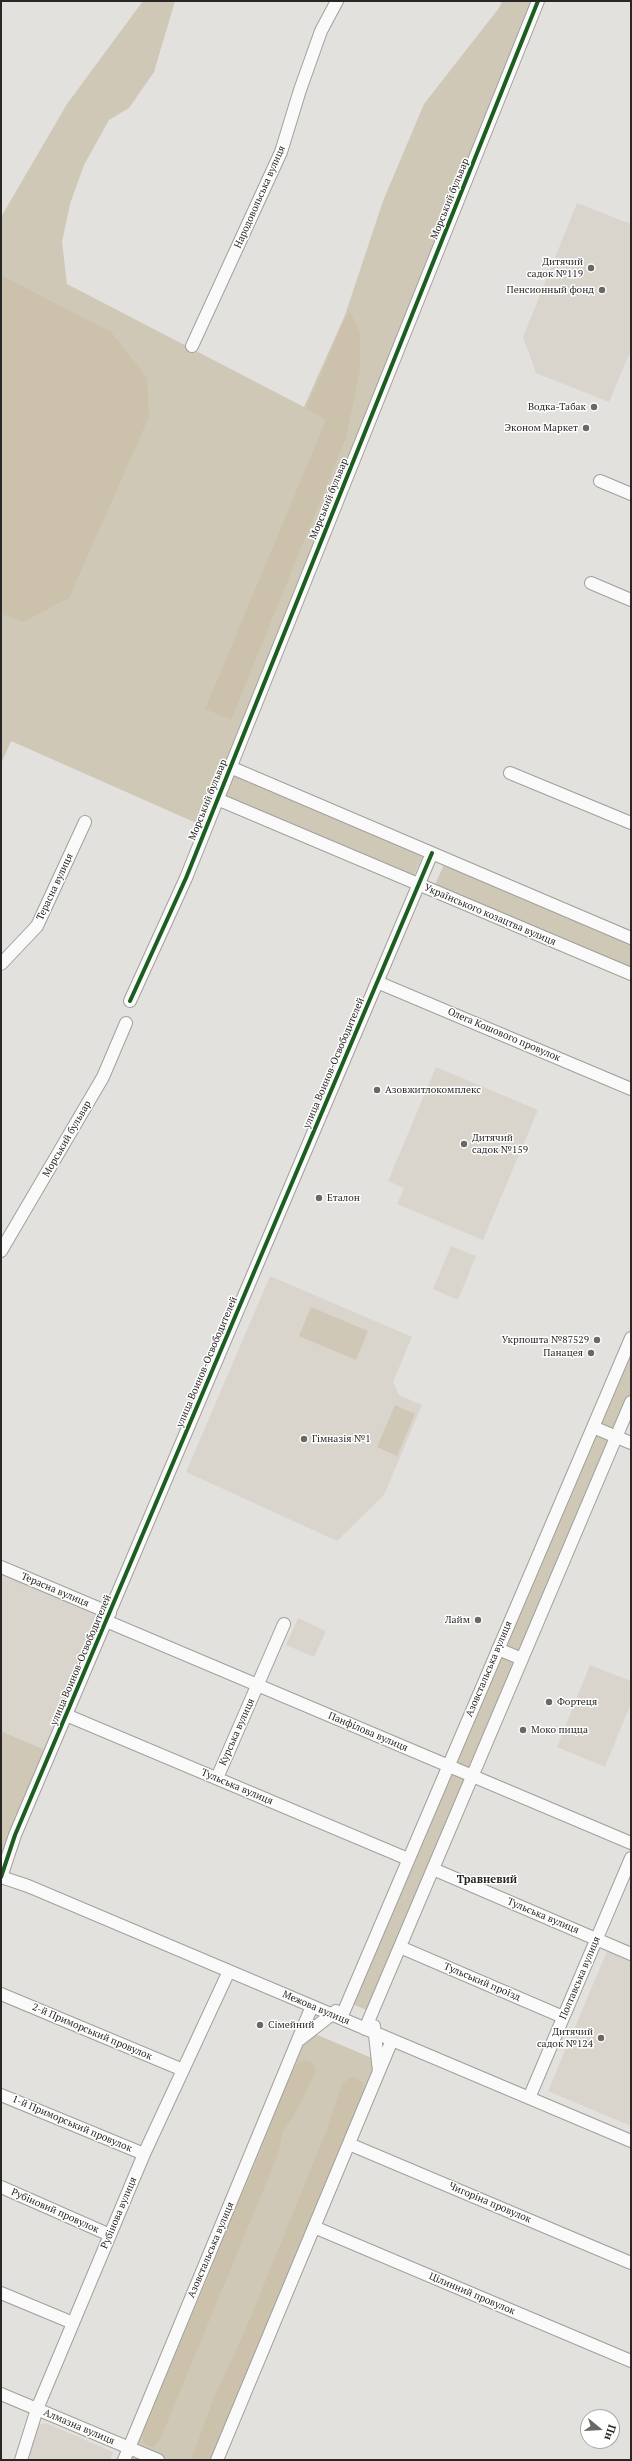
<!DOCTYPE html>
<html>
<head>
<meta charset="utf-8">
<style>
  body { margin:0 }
  #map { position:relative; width:632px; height:2461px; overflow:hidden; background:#e3e1de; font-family:"PT Serif",serif }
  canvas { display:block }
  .frame { position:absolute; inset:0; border:2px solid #282725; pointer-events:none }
  .north { position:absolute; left:580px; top:2409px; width:40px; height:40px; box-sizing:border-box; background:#fff; border:1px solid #a9a9a8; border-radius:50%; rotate:108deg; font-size:11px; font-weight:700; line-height:16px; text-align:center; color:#282725 }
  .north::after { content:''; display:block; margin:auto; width:14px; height:18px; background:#696866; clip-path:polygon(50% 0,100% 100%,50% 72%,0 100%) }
</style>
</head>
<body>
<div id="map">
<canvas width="632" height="2461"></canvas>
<div class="frame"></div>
<div class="north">Пн</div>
</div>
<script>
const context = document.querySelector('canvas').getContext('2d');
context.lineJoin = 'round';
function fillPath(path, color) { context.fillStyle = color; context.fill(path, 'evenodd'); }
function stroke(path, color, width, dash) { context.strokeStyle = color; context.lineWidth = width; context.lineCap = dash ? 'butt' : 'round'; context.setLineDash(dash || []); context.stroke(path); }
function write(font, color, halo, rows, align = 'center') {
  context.font = font + ' "PT Serif",serif'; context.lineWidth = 3; context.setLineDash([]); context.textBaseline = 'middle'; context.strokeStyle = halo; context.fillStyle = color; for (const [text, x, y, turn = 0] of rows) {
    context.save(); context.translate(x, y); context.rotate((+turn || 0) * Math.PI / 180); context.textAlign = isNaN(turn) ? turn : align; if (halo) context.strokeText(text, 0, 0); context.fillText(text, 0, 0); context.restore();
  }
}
fillPath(new Path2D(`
  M577 203 631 224V350L609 402 536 373 523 337Z
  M436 1067 538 1110 483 1240 397 1204 404 1188 388 1181Z
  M451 1246 476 1256 458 1300 433 1289Z
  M270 1276 412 1337 393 1382 399 1395 422 1405 384 1495 337 1541 186 1472Z
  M1 1567 110 1613 50 1752 1 1731Z
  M298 1618 326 1631 314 1657 286 1645Z
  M590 1665 631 1681V1703L605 1767 557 1747Z
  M607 1951 631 1961V2126L548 2091Z
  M46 2423 113 2452 110 2460H27L38 2425Z`), '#d9d5cd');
fillPath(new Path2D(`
  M143 1H175L154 72 129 108 109 120 84 165 70 204 62 242 67 284 304 407 345 315 383 201 424 104 499 8 502 1H533L203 826 11 741 1 764V217L67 104Z
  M232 771 424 853 413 878 222 798Z
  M445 862 631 941V971L434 887Z
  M311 1307 368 1331 356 1360 299 1336Z
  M631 1345V1397L369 2011 350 2003Z
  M395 1405 415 1414 397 1456 377 1447Z
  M1 1731 50 1752 1 1869Z
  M313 2033 374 2059 376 2072 214 2460H127L300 2043Z`), '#d0c8b6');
fillPath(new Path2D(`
  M1 275 111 332 147 378 149 417 69 598 23 622 1 614Z
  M350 312 360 332V370L346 438 231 720 205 709 326 420 306 409 346 316Z
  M300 2061H309L315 2066 316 2071 296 2112 283 2131 278 2154 270 2174 162 2435 154 2447 146 2445 141 2436 147 2420 209 2276 236 2206 251 2176 289 2077Z
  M354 2077 364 2083 363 2091 347 2134 210 2460H191L213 2400 244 2333 326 2132 341 2086 349 2078Z`), '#ccc2ac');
const minor = new Path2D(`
  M192 346 281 152 300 90 321 31 337 1
  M600 481 631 494
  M591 583 631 600
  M230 767 631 938
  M510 773 631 823
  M217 799 631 974
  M1 964 37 926 85 822
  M377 982 631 1089
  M130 1001 186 878 538 1
  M1 1251 103 1077 126 1023
  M593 1427 631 1443
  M1 1567 110 1613
  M106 1621 631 1843
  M498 1649 522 1659
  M66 1715 408 1859
  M217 1778 284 1624
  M433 1869 631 1954
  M1 1877 15 1835 432 853
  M1 1877 28 1886 631 2141
  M400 1947 563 2017
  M1 1994 183 2070
  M341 2018 631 1338
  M374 2026 379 2071
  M365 2029 631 1402
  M299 2040 336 2011
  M1 2095 144 2154
  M529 2098 631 1858
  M349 2144 631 2263
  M1 2187 110 2235
  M314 2227 631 2361
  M1 2293 73 2323
  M1 2394 158 2460
  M21 2460 37 2409 144 2154 229 1971
  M124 2460 312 2006
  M217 2460 392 2040`);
stroke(minor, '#a0a09d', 14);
stroke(minor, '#fbfafa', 12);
stroke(new Path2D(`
  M130 1001 186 878 538 1
  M1 1877 15 1835 432 853`), '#1b5e20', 4);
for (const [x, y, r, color] of [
  [591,268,4,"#696866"],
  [602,290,4,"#696866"],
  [594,407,4,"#696866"],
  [586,428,4,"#696866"],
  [377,1090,4,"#696866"],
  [464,1144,4,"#696866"],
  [319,1198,4,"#696866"],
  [597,1340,4,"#696866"],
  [591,1353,4,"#696866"],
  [304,1439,4,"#696866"],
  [478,1620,4,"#696866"],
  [549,1702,4,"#696866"],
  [523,1730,4,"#696866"],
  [260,2025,4,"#696866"],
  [601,2038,4,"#696866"]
]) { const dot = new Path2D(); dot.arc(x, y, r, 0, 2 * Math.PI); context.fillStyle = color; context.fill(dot); stroke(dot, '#fff', 1.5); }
write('10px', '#282725', '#fff', [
  ["Народовольська вулиця",260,197,-66],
  ["Морський бульвар",450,199,-68],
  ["Морський бульвар",329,499,-68],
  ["Морський бульвар",208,800,-68],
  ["Терасна вулиця",55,887,-65],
  ["Українського козацтва вулиця",490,915,23],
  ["Олега Кошового провулок",504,1035,23],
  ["улица Воинов-Освободителей",334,1063,-67],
  ["Морський бульвар",67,1139,-60],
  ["улица Воинов-Освободителей",207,1362,-67],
  ["Терасна вулиця",55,1590,23],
  ["улица Воинов-Освободителей",81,1660,-67],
  ["Азовстальська вулиця",489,1669,-67],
  ["Курська вулиця",237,1732,-66],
  ["Панфілова вулиця",368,1732,23],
  ["Тульська вулиця",237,1787,23],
  ["Тульська вулиця",543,1916,23],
  ["Полтавська вулиця",580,1978,-67],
  ["Тульський проїзд",482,1982,23],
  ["Межова вулиця",316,2008,23],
  ["2-й Приморський провулок",92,2032,23],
  ["1-й Приморський провулок",72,2124,23],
  ["Чигоріна провулок",490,2203,23],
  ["Рубіновий провулок",55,2211,24],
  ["Рубінова вулиця",119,2213,-67],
  ["Азовстальська вулиця",211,2250,-67],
  ["Цілинний провулок",472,2294,23],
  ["Алмазна вулиця",79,2427,23]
]);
write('10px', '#282725', '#fff', [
  ["Дитячий",583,262],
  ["садок №119",583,274],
  ["Пенсионный фонд",594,290],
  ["Водка-Табак",586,407],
  ["Эконом Маркет",578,428],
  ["Азовжитлокомплекс",385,1090,"left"],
  ["Дитячий",472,1138,"left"],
  ["садок №159",472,1150,"left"],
  ["Еталон",327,1198,"left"],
  ["Укрпошта №87529",589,1340],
  ["Панацея",583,1353],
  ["Гімназія №1",312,1439,"left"],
  ["Лайм",470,1620],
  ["Фортеця",557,1702,"left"],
  ["Моко пицца",531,1730,"left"],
  ["Сімейний",268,2025,"left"],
  ["Дитячий",593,2032],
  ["садок №124",593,2044]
], 'right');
write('bold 11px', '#282725', '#fff', [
  ["Травневий",487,1880]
]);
</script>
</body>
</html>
